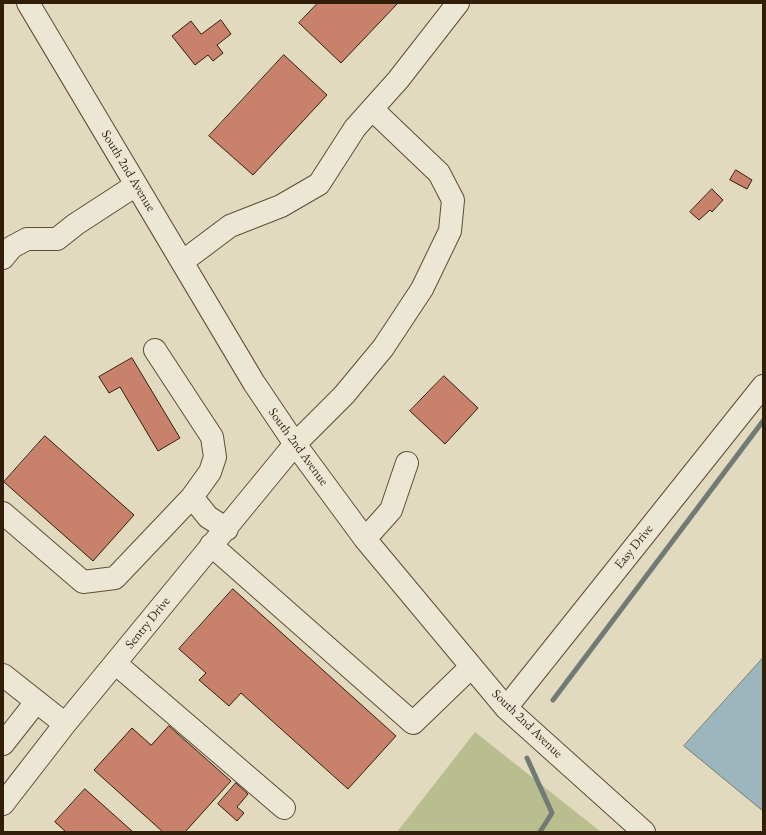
<!DOCTYPE html>
<html>
<head>
<meta charset="utf-8">
<style>
  body { margin:0 }
  #map { position:relative; width:766px; height:835px; overflow:hidden; background:#e2dabe; font-family:"EB Garamond",serif }
  canvas { display:block }
  .frame { position:absolute; inset:0; border:4px solid #321e08; pointer-events:none }
</style>
</head>
<body>
<div id="map">
<canvas width="766" height="835"></canvas>
<div class="frame"></div>
</div>
<script>
const context = document.querySelector('canvas').getContext('2d');
context.lineJoin = 'round';
function fillPath(path, color) { context.fillStyle = color; context.fill(path, 'evenodd'); }
function stroke(path, color, width, dash) { context.strokeStyle = color; context.lineWidth = width; context.lineCap = dash ? 'butt' : 'round'; context.setLineDash(dash || []); context.stroke(path); }
function write(font, color, halo, rows, align = 'center') {
  context.font = font + ' "EB Garamond",serif'; context.lineWidth = 3.5; context.setLineDash([]); context.textBaseline = 'middle'; context.strokeStyle = halo; context.fillStyle = color; for (const [text, x, y, turn = 0] of rows) {
    context.save(); context.translate(x, y); context.rotate((+turn || 0) * Math.PI / 180); context.textAlign = isNaN(turn) ? turn : align; if (halo) context.strokeText(text, 0, 0); context.fillText(text, 0, 0); context.restore();
  }
}
fillPath(new Path2D(`
  M475 732 601 832H397Z`), '#b8be8e');
const water = new Path2D(`
  M763 658V811L684 746Z`);
fillPath(water, '#9bb7bd');
stroke(water, '#717a75', 1);
stroke(new Path2D(`
  M553 700 763 421
  M527 758 552 813 540 832`), '#717a75', 5);
const building = new Path2D(`
  M318 3H398L341 63 299 23Z
  M221 20 231 34 217 45 223 53 213 61 208 55 195 65 172 36 191 21 201 34Z
  M284 55 327 95 253 175 209 136Z
  M736 170 752 180 747 189 730 180Z
  M712 189 723 200 712 212 710 210 699 220 690 212Z
  M132 358 180 438 158 451 120 387 109 393 99 377Z
  M444 376 478 408 445 444 410 411Z
  M45 436 134 515 93 561 4 482Z
  M233 589 396 736 348 789 241 693 229 706 199 680 206 673 179 649Z
  M169 726 231 781 185 832H163L94 770 132 728 151 745Z
  M236 783 248 794 237 807 244 813 237 821 218 804Z
  M85 789 133 832H66L55 822Z`);
fillPath(building, '#c8826c');
stroke(building, '#321e08', 1);
const minor = new Path2D(`
  M28 3 254 383 295 444 365 539 506 708 644 832
  M3 258 12 247 27 239H57L76 224 136 185
  M182 262 230 226 281 206 319 184 355 128 398 80 458 3
  M155 350 212 437 215 457 210 472 192 497
  M3 513 83 582 115 578 192 497 208 517 227 529
  M365 539 391 510 407 463
  M211 545 413 723 471 667
  M115 663 284 808
  M3 675 65 724
  M506 708 763 386
  M3 744 36 702
  M3 804 65 724 295 444 344 395 383 348 422 289 450 231 453 200 439 173 372 109`);
stroke(minor, '#5e4d36', 24);
stroke(minor, '#ece7d5', 22);
write('13px', '#321e08', '#ece7d5', [
  ["South 2nd Avenue",128,171,59],
  ["South 2nd Avenue",298,447,54],
  ["Easy Drive",634,547,-51],
  ["Sentry Drive",148,623,-51],
  ["South 2nd Avenue",527,724,44]
]);
</script>
</body>
</html>
